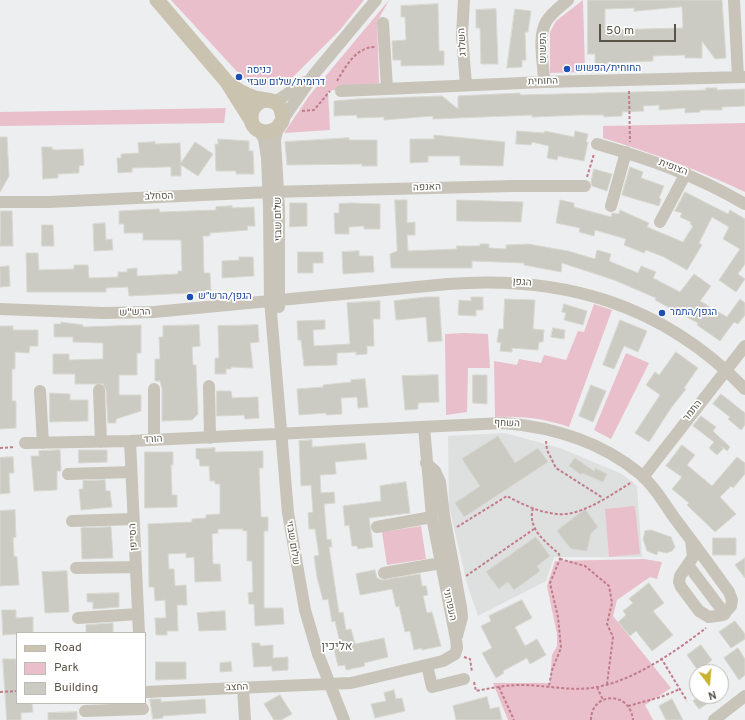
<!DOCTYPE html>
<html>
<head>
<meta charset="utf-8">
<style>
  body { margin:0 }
  #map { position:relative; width:745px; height:720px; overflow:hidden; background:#edeeef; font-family:Overpass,sans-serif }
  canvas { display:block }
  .legend { position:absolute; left:16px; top:632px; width:130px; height:72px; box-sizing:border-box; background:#fff; border:1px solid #bcbbb5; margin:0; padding:5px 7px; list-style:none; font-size:12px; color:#585447 }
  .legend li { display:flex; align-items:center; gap:8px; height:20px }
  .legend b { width:20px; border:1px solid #bcbbb5 }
  .north { position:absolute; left:689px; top:664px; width:40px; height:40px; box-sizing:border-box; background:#fff; border:1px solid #bcbbb5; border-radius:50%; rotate:164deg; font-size:11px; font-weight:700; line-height:16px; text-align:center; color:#585447 }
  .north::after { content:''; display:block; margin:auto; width:14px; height:18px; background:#c8b22d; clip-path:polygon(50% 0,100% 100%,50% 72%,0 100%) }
  .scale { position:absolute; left:599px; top:24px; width:77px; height:18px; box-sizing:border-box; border:2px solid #585447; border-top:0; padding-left:5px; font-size:12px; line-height:14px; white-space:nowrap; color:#585447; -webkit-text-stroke:3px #fff; paint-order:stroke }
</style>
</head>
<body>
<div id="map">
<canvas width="745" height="720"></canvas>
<ul class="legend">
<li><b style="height:5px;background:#c9c3af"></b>Road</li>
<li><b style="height:11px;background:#e9bfcc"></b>Park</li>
<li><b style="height:11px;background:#cbcbc4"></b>Building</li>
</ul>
<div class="north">N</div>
<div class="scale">50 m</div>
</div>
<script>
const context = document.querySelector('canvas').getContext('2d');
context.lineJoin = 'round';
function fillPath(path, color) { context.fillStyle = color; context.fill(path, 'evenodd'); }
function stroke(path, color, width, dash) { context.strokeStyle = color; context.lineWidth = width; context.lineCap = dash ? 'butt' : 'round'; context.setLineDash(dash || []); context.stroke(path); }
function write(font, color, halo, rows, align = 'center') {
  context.font = font + ' Overpass,Heebo,sans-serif'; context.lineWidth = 3.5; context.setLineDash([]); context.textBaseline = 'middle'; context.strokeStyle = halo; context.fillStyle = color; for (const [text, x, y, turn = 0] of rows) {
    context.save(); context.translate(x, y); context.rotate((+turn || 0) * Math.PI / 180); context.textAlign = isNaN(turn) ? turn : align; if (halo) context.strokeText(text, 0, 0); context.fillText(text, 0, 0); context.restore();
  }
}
fillPath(new Path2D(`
  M505 433 560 448 622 474 637 486 642 557H554L546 581 478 616 467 584 449 506 448 436Z`), '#dee0e0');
fillPath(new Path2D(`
  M171 0H364L340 30 293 77 268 85H258L242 77Z
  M389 0 377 22 379 83 328 91 330 130 284 133 309 96Z
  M583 0 585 72 550 73V32L556 21Z
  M226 108 224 123 0 126V112Z
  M745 123V192C699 170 653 153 603 138V126Z
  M594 304 612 310 569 427C543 418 523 416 495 417L494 361 517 365 519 359 541 363 544 355 566 360 578 331 584 332Z
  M464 333 488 334 490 368H468L467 412 446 415 445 334Z
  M626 353 649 363 611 439 594 430Z
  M635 506 640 554 609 557 605 509Z
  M421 526 426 559 387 565 382 532Z
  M644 559 662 562 657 579 650 577 617 600 613 616 671 688 645 705 653 720H508L493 683H550L552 655 557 646V634L547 586 555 561Z`), '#e9bfcc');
const building = new Path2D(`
  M588 0H722L726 58 715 59 702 41V58H685V55L653 56V61L606 63V67L595 68V54H588ZM682 7 683 28 605 30V9L634 8V11Z
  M438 4 439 51H444V65L401 66V60H393L392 41 406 40 405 17H401V6Z
  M496 9 498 64H481L480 28H476V10Z
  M515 9 531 11 528 32H525L526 60H522V67L507 68Z
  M706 88H717V90L745 89V106L722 107V110H700V112L685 113V108L659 110V105L643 106 644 111 622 112V116L604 117V115H580L532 117V115L433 119V116L384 120V117L357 118V115L334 116V101L357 99 442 96 458 109V96L520 93V95L674 91 706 90Z
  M517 131 544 133 545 131 574 137 575 131 588 134 586 142H588L584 161 558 156 557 160 547 158 549 146 532 142 531 145 516 144Z
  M434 135 505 142 503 166 460 165V156H428V162L410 163V139H434Z
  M0 137H7L9 176 0 192Z
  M349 138V140H377V166H362V164L287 165 285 142Z
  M218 139 249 141V151H253L254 174H236V171H216L215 144H218Z
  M155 142V144L180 143 181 163 195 142 213 154 198 176 181 165V176H171V167H165L132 168V172L118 173 117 158H121V154L139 153 138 143Z
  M42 147H52V149L56 150 83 149 84 165 79 166V173L58 174V178L43 179Z
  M630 167 643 172 641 178 664 186 659 198 661 199 659 206 622 195Z
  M594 169 612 174 607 191 592 186 591 182Z
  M685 192 728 214 730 210 745 219V264L738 274 745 279 736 292 719 280 740 249 723 239 729 227 712 217 699 243 702 245 687 270 664 257 646 250 644 253 624 245 626 239 595 230 594 236 579 232 580 228 556 223 560 200 574 203V207L611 217 612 213 619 214 620 210 649 223 647 227 683 242 693 226 690 224 691 222 680 217 682 213 675 211Z
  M395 200H407V223L415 222V235H407L408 251 457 249 456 246H480V244H489V248L506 249V245L528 244 568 251 595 259 597 250 611 254 609 261 638 273 641 266 656 272 653 278 680 292 694 274 711 286 700 301 727 317 740 299 745 303V315L738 324 734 322 720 341 697 325 698 323 655 300 656 298 614 280 562 263 561 272 524 265V263L472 261V268H391L390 254 397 251Z
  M457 200 523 202 521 222 457 221Z
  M290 203H307V226L290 227Z
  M351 203 380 204V229H364V226L349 227V234H335L334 213H339V204Z
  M232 206V208L254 207 255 226H247L248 230 210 233V236H203L204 273H210L211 292 129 296 128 287 106 288V292H27L26 253H38L39 270 74 269V265H88L89 278 118 277V272H127V269L137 268V276L178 274V271H182L181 240H143V233H124V224H119V211L159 209 160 212 216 210V207Z
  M1 211H12L13 246H0Z
  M105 223 106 240 112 239 113 250 94 251 93 224Z
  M42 225H53L54 246H42Z
  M359 251V256H373L374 272 343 274 342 252Z
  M298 252H323V263H313V273H298Z
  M239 257H253L254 276 222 278V261L239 260Z
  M9 266 10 286 0 287V267Z
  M426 297H439L442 341 428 342 426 317 396 320 394 301Z
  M471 297H483V310H476V316L458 315 459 300 471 301Z
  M505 299 535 300 533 329 544 330 543 342H539L538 350 512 348V352L500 351 501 343 497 342 499 329H503Z
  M380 301V319H373L374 346H367V354L356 355V352L337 353V365L304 366 301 340H298L297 321 325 320V329L313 330 314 346 350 344 347 303Z
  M564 304 587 311 583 325 564 320 566 313 562 312Z
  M620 320 647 331 638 352 624 346 614 369 603 365Z
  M61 322 83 325V327L141 325V353H137V375H119V395H141V411L116 419V423H108L106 390 103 384H75V374H53V354H69V360L103 359V343L73 342V337H54V324H61Z
  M199 325 200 346 192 347 193 365H196L198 414 192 420 162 421V389L160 381H155V359H160L159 337H163V326Z
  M258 325 259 342 250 343 253 368 231 367V369H226V374H215V358H219L218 326Z
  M0 326H13V330H38V346H30L29 353 15 352V369H12V401H16V428L0 429Z
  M553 328 565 330 564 339 551 337Z
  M676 352 698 368 684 388 686 389 671 408 649 442 635 433 660 395 646 385 655 372 659 375Z
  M438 375 439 402 418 403V409L405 410 402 376Z
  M473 375H487V404L473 403Z
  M365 379 368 407 358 408 357 397 341 398 342 414 326 415V413L299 415 297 389 323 387V385L351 382V380Z
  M591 385 606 391 593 422 579 416Z
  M217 391H231L232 398 258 397 259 418 245 419 244 415 217 416Z
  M50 393 70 394V400H88V421L50 422Z
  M721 394 745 413V425L741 430 728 419 730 417 713 404Z
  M701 416 716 427 713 431 730 447 727 451 721 446 723 449 717 455 709 448 714 442 693 426Z
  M498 436 515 463 538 448 548 462 464 517 455 503 480 486 462 459Z
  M312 440V447L365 443 367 459 335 462 336 474 320 475 321 493 334 492 335 503 324 504 327 540 331 539 332 547H329L339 613 343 612 346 630 351 629 355 644 384 638 388 657 364 663 365 666 346 670 345 665 338 666 334 649 341 647 335 621 332 622 328 599 323 600 317 577 314 556 319 555 315 529H309L308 513 313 512 311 485 301 486 299 441Z
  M682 445 695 455 687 465 712 486 737 457 745 463V474L733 488 731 486 720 497 736 514 715 532 687 505 689 503 672 489 682 477 666 466Z
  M215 448V452L263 451V468H259L261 517H268V531H264V608H283L284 624 255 626 254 604H249L248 593 253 592 252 561H247V531H243V529H218V533L212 534 213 564H220L221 581 195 582 194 557 186 558V553L168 554 169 569H174L175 586 186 585 187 605H177L178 631H167V635H156L155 618H166L165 600 155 601 154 587H149L148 524 192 522V519L206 518V515L220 514V484H215V481H210L209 466H200L199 459H196V449Z
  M60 450 61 471H57V490L34 491 31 456H39V451Z
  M79 450H107V462L79 463Z
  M145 452H173V465H171L172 495H177V507L145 508Z
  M13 457 14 473H9L10 493 0 494V458Z
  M575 458 594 471 595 468 607 474 603 482 582 473 581 475 569 466Z
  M105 480 106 491H110L112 507 81 510 79 489H83V481Z
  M406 482 410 513 369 518 373 547 358 549 357 546H352L349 525 345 526 343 506 381 501 380 486Z
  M585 509 598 527 591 533 587 551 571 549 557 531Z
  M15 510 16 537 13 538 14 556 17 557 19 585 0 586V511Z
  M111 527 113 558 82 559 81 528Z
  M651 530 671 537 675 547 672 551 666 553 658 551 657 555 647 551 643 539 645 531Z
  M536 537 550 556 537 566 540 571 514 590 508 582 499 589 486 572Z
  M713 538H736V555H713Z
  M745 558V578L735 565Z
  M375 570 377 578 382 580 420 574 422 586H426L428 595 423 596 427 613 432 612 441 646 422 650V648L414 650 410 631 405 632 399 606 396 607 392 589 360 595 356 574Z
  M67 571 69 612 45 613 42 572Z
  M649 583 664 603 653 611 673 635 652 651 636 631 630 636 618 622 626 615 623 611 633 603 629 599Z
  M119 593V607L93 609V602H87V594Z
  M522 600 532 618 515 627 525 646 537 639 546 655 530 664 527 658 503 671 504 673 496 678 482 653 492 648 481 626 491 621 489 616Z
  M2 610H16V618L33 617V633L3 635Z
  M225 611 226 630 199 631 197 613Z
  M735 621 745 634V639L731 648 719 632Z
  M113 623V633H86V625Z
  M252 643H260V646L273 645V658L288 657V670L272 671V666L254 667Z
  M701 645 712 660 706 665 710 672H699L687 655Z
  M738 648 745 659V675L739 680 724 658Z
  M3 659H16L17 703H32L33 712 21 713V720H7Z
  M156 662H186V679L156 680Z
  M231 662 232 671 220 672V663Z
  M394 690 396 699 402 698 405 711 375 718 371 704 386 701 384 693Z
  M280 695 292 714 281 720H274L264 704Z
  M700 696H719L699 709 693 701Z
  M487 697 490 709 499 707 502 720H456L453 706Z
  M150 699H161V702L205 699 206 713 163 716V718L153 719Z
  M672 699 683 720H666L659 706Z
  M77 712V720H48V713Z`);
fillPath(building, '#cbcbc4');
stroke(building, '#d8d8d1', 1);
stroke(new Path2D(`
  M337 81C346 66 356 47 375 47
  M629 91 630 142
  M302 111 314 110 330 91
  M587 177 594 154
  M546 441 547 450 556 468 603 498
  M0 448 15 447
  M533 508C527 529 545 541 559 554L560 559 550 583 558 617 561 648 552 670 549 686
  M457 527 507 496C525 506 551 518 572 513 593 508 614 493 632 482
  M560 559 585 566 609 586 612 603 607 624 613 637 607 684
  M466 576 534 529
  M464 657 470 659 472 672
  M661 658 687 701
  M474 682 476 691C491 688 506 685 521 685 546 685 573 692 597 687 635 680 676 651 706 628
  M499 687 514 720
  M597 687 603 700
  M0 692 17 691
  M628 706 661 697 680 689
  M591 720C591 692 630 690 633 720`), '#c27b89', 2, [3, 2]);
stroke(new Path2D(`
  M464 0 462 35 466 85
  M734 0 738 77
  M383 23 387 88
  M544 82C544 64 537 38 546 22 551 13 560 7 568 0
  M341 91 544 82 745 77
  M275 102 305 82
  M283 119 315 73 376 0
  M278 127 275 140 279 208V307
  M259 130 264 139 267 158 269 207 270 300 288 513 305 610 318 654 344 720
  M597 144C652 160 695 175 745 204
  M0 202H49L269 192 514 186H585
  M611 206 626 152
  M660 222 686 173
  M0 309 103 313 154 312 448 284C563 275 663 304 745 389
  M209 386 210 438
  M154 389V440
  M99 390 101 442
  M40 391 43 443
  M130 441 139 633
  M25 443 130 441 504 423C552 427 601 442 639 473 653 485 663 501 673 516 692 541 711 567 729 592L732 600 731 606 723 615 709 617 699 611 681 587 679 582 680 576 693 557 691 540
  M426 463 435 471 440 482 444 515 461 607 462 617 457 636
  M68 474 131 472
  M643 477 745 346
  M72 521 133 519
  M377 527 432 517
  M688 565 725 614
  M76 568 136 567
  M384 573 441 563
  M78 618 138 614
  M427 665 432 687 464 679
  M243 688 245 720
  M145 692 351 683 443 661 455 654 457 648 456 639 432 517 424 427
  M85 711 143 709
  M714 720 745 696`), '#c8c4b9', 12);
stroke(new Path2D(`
  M157 0 227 82 251 120
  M231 85C237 91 247 95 255 98 266 101 280 98 282 113 283 117 283 121 280 124 278 129 273 131 267 132 247 133 245 105 265 100`), '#c9c3af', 15);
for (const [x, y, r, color] of [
  [567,69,4,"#1a4fb4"],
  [239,77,4,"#1a4fb4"],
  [190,297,4,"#1a4fb4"],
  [662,313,4,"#1a4fb4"]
]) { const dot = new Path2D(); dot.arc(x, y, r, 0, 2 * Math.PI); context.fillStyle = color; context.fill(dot); stroke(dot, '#fff', 1.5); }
write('10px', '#585447', '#fff', [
  ["השלדג",463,42,-93],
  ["הפשוש",544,48,-90],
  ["החוחית",543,82,-2],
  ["הצופית",673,168,21],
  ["האנפה",427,188,-2],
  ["הסחלב",159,197,-2],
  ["שלום שבזי",279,219,-91],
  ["הגפן",522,283,5],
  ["הרש''ש",135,313,-2],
  ["התמר",693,411,-52],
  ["השחף",507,424,2],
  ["הורד",153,440,-3],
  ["הסייפן",134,537,-93],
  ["שלום שבזי",292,543,81],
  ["העפרוני",449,605,78],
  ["החצב",237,688,-2]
]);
write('10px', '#164399', '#fff', [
  ["החוחית/הפשוש",575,69],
  ["כניסה",247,71],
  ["דרומית/שלום שבזי",247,83],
  ["הגפן/הרש״ש",198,297],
  ["הגפן/התמר",670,313]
], 'left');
write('12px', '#61605a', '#fff', [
  ["אליכין",337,648]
]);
</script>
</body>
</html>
